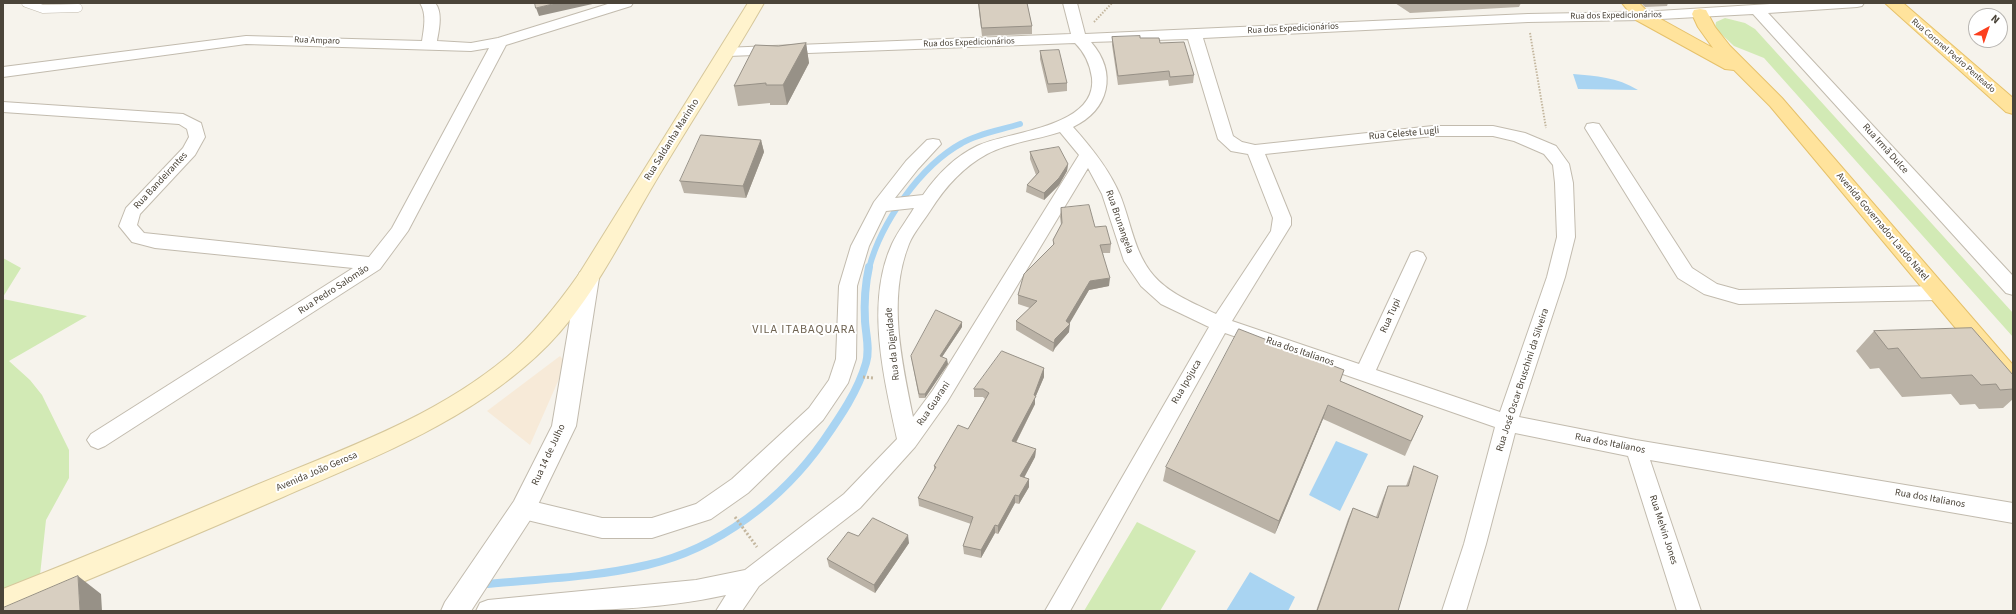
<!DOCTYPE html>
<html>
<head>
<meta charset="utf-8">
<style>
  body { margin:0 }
  #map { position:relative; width:2016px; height:614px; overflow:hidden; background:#f6f3ec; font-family:"Source Sans 3",sans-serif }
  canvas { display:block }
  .frame { position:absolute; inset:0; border:4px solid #4b4439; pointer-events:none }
  .north { position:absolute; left:1968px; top:8px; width:40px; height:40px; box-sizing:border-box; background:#fff; border:1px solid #b7b4b0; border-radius:50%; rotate:40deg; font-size:11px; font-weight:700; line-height:16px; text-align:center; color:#4b4439 }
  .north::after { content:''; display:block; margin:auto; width:14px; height:18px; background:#fc3f1d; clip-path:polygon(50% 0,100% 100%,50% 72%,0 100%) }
</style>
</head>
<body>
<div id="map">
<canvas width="2016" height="614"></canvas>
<div class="frame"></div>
<div class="north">N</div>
</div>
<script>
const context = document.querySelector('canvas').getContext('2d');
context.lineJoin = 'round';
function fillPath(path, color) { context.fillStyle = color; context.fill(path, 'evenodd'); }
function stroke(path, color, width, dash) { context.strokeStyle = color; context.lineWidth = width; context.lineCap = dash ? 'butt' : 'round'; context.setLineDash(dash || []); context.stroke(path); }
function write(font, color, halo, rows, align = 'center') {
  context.font = font + ' "Source Sans 3",sans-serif'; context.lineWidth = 4; context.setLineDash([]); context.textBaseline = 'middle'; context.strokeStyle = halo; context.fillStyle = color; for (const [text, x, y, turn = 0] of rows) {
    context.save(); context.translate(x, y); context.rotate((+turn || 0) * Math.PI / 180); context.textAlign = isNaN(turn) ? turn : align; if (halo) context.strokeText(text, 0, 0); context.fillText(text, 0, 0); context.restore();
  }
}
fillPath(new Path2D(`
  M560 356 566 363 530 445 487 411Z`), '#f7ead8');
fillPath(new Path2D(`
  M1725 18 1745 23 1755 29 2013 313V337L1764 58 1734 46 1715 28 1716 22Z
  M3 258 21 268 3 297Z
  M3 299 87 316 9 361 30 380 42 395 69 450V478L46 520 40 575 3 590Z
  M1137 522 1196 551 1160 611H1084Z`), '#d2eab5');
fillPath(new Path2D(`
  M1573 74C1596 76 1617 77 1638 90L1578 89Z
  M1336 441 1368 454 1340 511 1309 495Z
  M1250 572 1295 597 1288 611H1226Z`), '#a9d4f2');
stroke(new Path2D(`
  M869 268C881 223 920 166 962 143 979 133 1001 130 1020 124`), '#a9d4f2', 6);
stroke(new Path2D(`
  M488 584C541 579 596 577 647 565 718 549 783 499 824 440 840 417 858 391 866 363 870 349 866 336 865 321 864 303 865 285 869 267`), '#a9d4f2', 8);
const service = new Path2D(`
  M26 3 43 9 78 8`);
const minor = new Path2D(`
  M420 3H435C443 12 439 30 437 41L471 43 498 38 611 3H633L631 6 506 45 408 231 380 269 105 446 98 449 91 446 87 440 91 434 353 268 155 248 132 242 119 226 126 208 183 148 189 137 187 129 179 124 3 112V102L183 114 201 123 205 137 195 155 140 214 137 225 144 233 369 257 392 228 489 48 471 51 246 44 3 77V67L246 36 422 41C424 28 427 14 420 3Z
  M1063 3H1077L1085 34 1528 14 1642 12 1786 3H1864L1862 6 1857 7 1768 13 2013 276V295L2006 293 1753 14 1642 20 1528 22 1203 38 1233 136 1242 142 1255 145 1433 126H1493L1525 133 1556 146 1569 164 1573 183 1575 237 1565 277 1519 417 1636 440 2013 503V523L1650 460 1701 611H1677L1628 456 1515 433 1486 544 1466 611H1442L1464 544 1495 427 1225 333 1070 611H1045L1209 327 1161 304 1141 286 1124 261 1102 194 1088 168 947 402 915 447 860 508 759 586 742 611H716L726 595C644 613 560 611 476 611L480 603 488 600 696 580 745 570 844 494 897 439C884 378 865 303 892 244 898 231 907 220 914 208L886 211 869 246 857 286 856 359 848 383 823 420 748 493 711 519 652 538H602L523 519 515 516 512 509 515 502 523 499 602 518H652L696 504 732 479 809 408 829 380 836 359 839 286 851 246 874 202 906 161 927 140 933 139 939 140 941 144 918 169 895 198 923 195C937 175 954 157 977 146 1008 131 1097 128 1092 78 1090 64 1085 53 1075 43L728 56 723 54 720 51 723 48 1071 34ZM1188 39 1218 139 1231 151 1248 154 1273 218 1271 231 1216 314C1194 303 1171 295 1154 276 1134 253 1131 222 1120 195 1109 169 1091 147 1073 127 1109 110 1118 73 1091 42ZM1060 132 1079 155 933 390 913 417C902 362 887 299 909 244 914 232 923 222 930 211 945 187 963 167 987 154 1010 142 1036 140 1060 132ZM1433 136H1493L1514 141 1544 154 1553 165 1555 183 1557 237 1547 277 1500 412 1376 370 1426 258 1423 253 1417 251 1411 253 1359 364 1232 321 1291 225V218L1265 154Z
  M1593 123 1599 124 1692 268 1717 284 1739 290 1938 286 1945 288 1947 293 1945 298 1938 300 1739 304 1704 294 1678 278 1585 128 1587 124Z`);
const tertiary = new Path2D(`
  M588 270 596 272 599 278 576 426 532 517 471 611H441L445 602 514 501 552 426 577 278 580 272Z`);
const secondary = new Path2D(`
  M748 3H764C728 66 688 126 651 189 620 242 592 300 548 345 475 419 377 456 283 497 193 536 103 574 12 611H3V589C87 556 171 521 254 486 341 450 434 418 507 357 535 333 558 304 579 274Z`);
const primary = new Path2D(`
  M1622 3H1639L1648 12 1713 48 1698 27 1692 14 1694 10 1700 9 1706 10 1715 27 1730 46 1782 98 2013 365V390L2005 387 1770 106 1734 70 1725 69 1636 20Z
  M1885 3H1903L2013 98V114L2006 112Z`);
stroke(service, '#c2bbae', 9);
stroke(minor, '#c2bbae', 2);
stroke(tertiary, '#c2bbae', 2);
stroke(secondary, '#d6c79b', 2);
stroke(primary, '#e6c16a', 2);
stroke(new Path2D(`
  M1094 22 1112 3
  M1530 33 1546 128`), '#c4b79f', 2, [1.5, 1.5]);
stroke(new Path2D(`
  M863 377 874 378
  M735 517 757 547`), '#c4b79f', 3, [2, 2]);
stroke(service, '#fff', 8);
fillPath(minor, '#fff');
fillPath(tertiary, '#fff');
fillPath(secondary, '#fff3cd');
fillPath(primary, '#ffe39c');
fillPath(new Path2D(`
  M978 3H1027L1032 26V34L982 36Z
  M1395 3H1521L1519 7 1410 13Z
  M1641 3H1668L1667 6 1645 7Z
  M1112 37 1140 38 1160 43 1194 75 1193 83 1169 86 1168 80 1118 85 1112 45Z
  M806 43 809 63 787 105H770V103L738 106 734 86 778 46Z
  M1040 51 1067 83V91L1048 93 1040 59Z
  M761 140 764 152 746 198 684 193 680 181Z
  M1030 152 1068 164 1067 171 1059 185 1044 200 1026 192 1027 185 1036 175 1030 159Z
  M1061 208 1095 227 1111 244 1110 253H1103L1109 286 1089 290 1069 323V332L1055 348 1053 352 1016 330V321L1030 308 1018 304V295L1053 245V240L1061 225 1060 217Z
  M962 327 942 357 948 364 925 398H919L911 356Z
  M1874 331 2013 375V399L2003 408 1979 409 1975 404 1960 405 1951 394 1902 397 1879 368 1870 369 1856 351Z
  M1044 368V377L1035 398V404L1016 443 1036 449 1035 457 1024 478 1029 479V487L1019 504 1015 503 998 534 995 533 981 558 964 554 963 546 971 524 919 506 918 498 934 471V466L968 429 985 399 983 397H974V389Z
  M1340 381 1423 416 1405 456 1323 419 1275 534 1163 481 1166 467Z
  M1414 466 1398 611H1316L1348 519 1353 508 1376 517 1383 498 1388 486H1406L1409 478Z
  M858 536 909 543 875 593 829 567 827 559Z`), '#bab2a6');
fillPath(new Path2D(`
  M557 3H597L539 16 536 8Z
  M806 43 809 63 787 105 783 85Z
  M761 140 764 152 746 198 743 186Z
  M1068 164 1067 171 1059 185 1044 200V193Z
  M1110 278 1109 286 1089 290 1068 326 1070 324 1069 332 1055 348 1053 352 1054 343 1055 339 1090 281Z
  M962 322V327L940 360V356Z
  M947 359 948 364 925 398V394Z
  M1044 368V377L1035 398V404L1012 450V441L1034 395Z
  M1328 405 1323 419 1275 534 1279 521Z
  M1036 449 1035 457 1020 485V476Z
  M1029 479V487L1019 504V496Z
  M1015 495V503L998 534V526Z
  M995 525V533L981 558V550Z
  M908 535 909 543 875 593 874 585Z
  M78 576 101 594 102 611H80Z`), '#979187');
const building = new Path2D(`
  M535 3H557L536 8Z
  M979 3H1027L1032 26 982 28Z
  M1140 36V38H1159L1160 43 1184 42 1194 75 1170 77 1169 71 1118 76 1112 37Z
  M806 43 783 85H766V83L734 86 755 45 778 46Z
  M1059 50 1067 83 1048 84 1040 51Z
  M701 135 761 140 743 186 680 181Z
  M1059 147 1068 164 1059 178 1044 193 1027 185 1039 172 1030 152Z
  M1089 205 1095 227 1106 226 1111 244 1100 245 1110 278 1090 281 1066 321 1070 324 1055 339 1054 343 1016 321 1037 301 1018 295 1024 274 1054 244 1053 240 1062 223 1061 208Z
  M936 310 962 322 940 356 947 359 925 394H919L911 356Z
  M1972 328 2013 375V389L2000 390 1996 384 1981 385 1972 375 1921 378 1898 348 1888 349 1874 331Z
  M1239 329 1344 370 1340 381 1423 416 1411 441 1328 405 1279 521 1166 467Z
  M1002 351 1044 368 1034 395 1036 396 1012 441 1036 449 1020 476 1029 479 1019 496 1015 495 998 526 995 525 981 550 963 546 973 517 918 498 936 467 934 466 958 425 968 429 989 393 983 389H974Z
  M1414 466 1438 476 1398 611H1317L1353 508 1378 518 1388 486H1408Z
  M873 518 908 535 874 585 827 559 848 532 858 536Z
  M78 576 80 611H3V608Z`);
fillPath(building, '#d8cfc1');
stroke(building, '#979187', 1);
write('9px', '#4b4439', '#fff', [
  ["Rua dos Expedicionários",1616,16,-1],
  ["Rua dos Expedicionários",1293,29,-3],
  ["Rua Amparo",317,41,2],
  ["Rua dos Expedicionários",969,43,-2],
  ["Rua Coronel Pedro Penteado",1953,56,41]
]);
write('10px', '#4b4439', '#fff', [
  ["Rua Celeste Lugli",1404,134,-5],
  ["Rua Saldanha Marinho",672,140,-58],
  ["Rua Irmã Dulce",1885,149,48],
  ["Rua Bandeirantes",161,181,-47],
  ["Rua Brunangela",1119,222,71],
  ["Avenida Governador Laudo Natel",1882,227,50],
  ["Rua Pedro Salomão",334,290,-33],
  ["Rua Tupi",1391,316,-66],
  ["Rua da Dignidade",893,344,-96],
  ["Rua dos Italianos",1300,352,19],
  ["Rua José Oscar Bruschini da Silveira",1523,380,-72],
  ["Rua Ipojuca",1187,382,-60],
  ["Rua Guarani",934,404,-56],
  ["Rua dos Italianos",1610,444,11],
  ["Rua 14 de Julho",549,455,-65],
  ["Avenida João Gerosa",317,472,-23],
  ["Rua dos Italianos",1930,499,10],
  ["Rua Melvin Jones",1663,530,72]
]);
context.letterSpacing = '1px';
write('12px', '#6e6250', '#fff', [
  ["VILA ITABAQUARA",804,330]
]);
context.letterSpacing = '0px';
</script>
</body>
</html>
